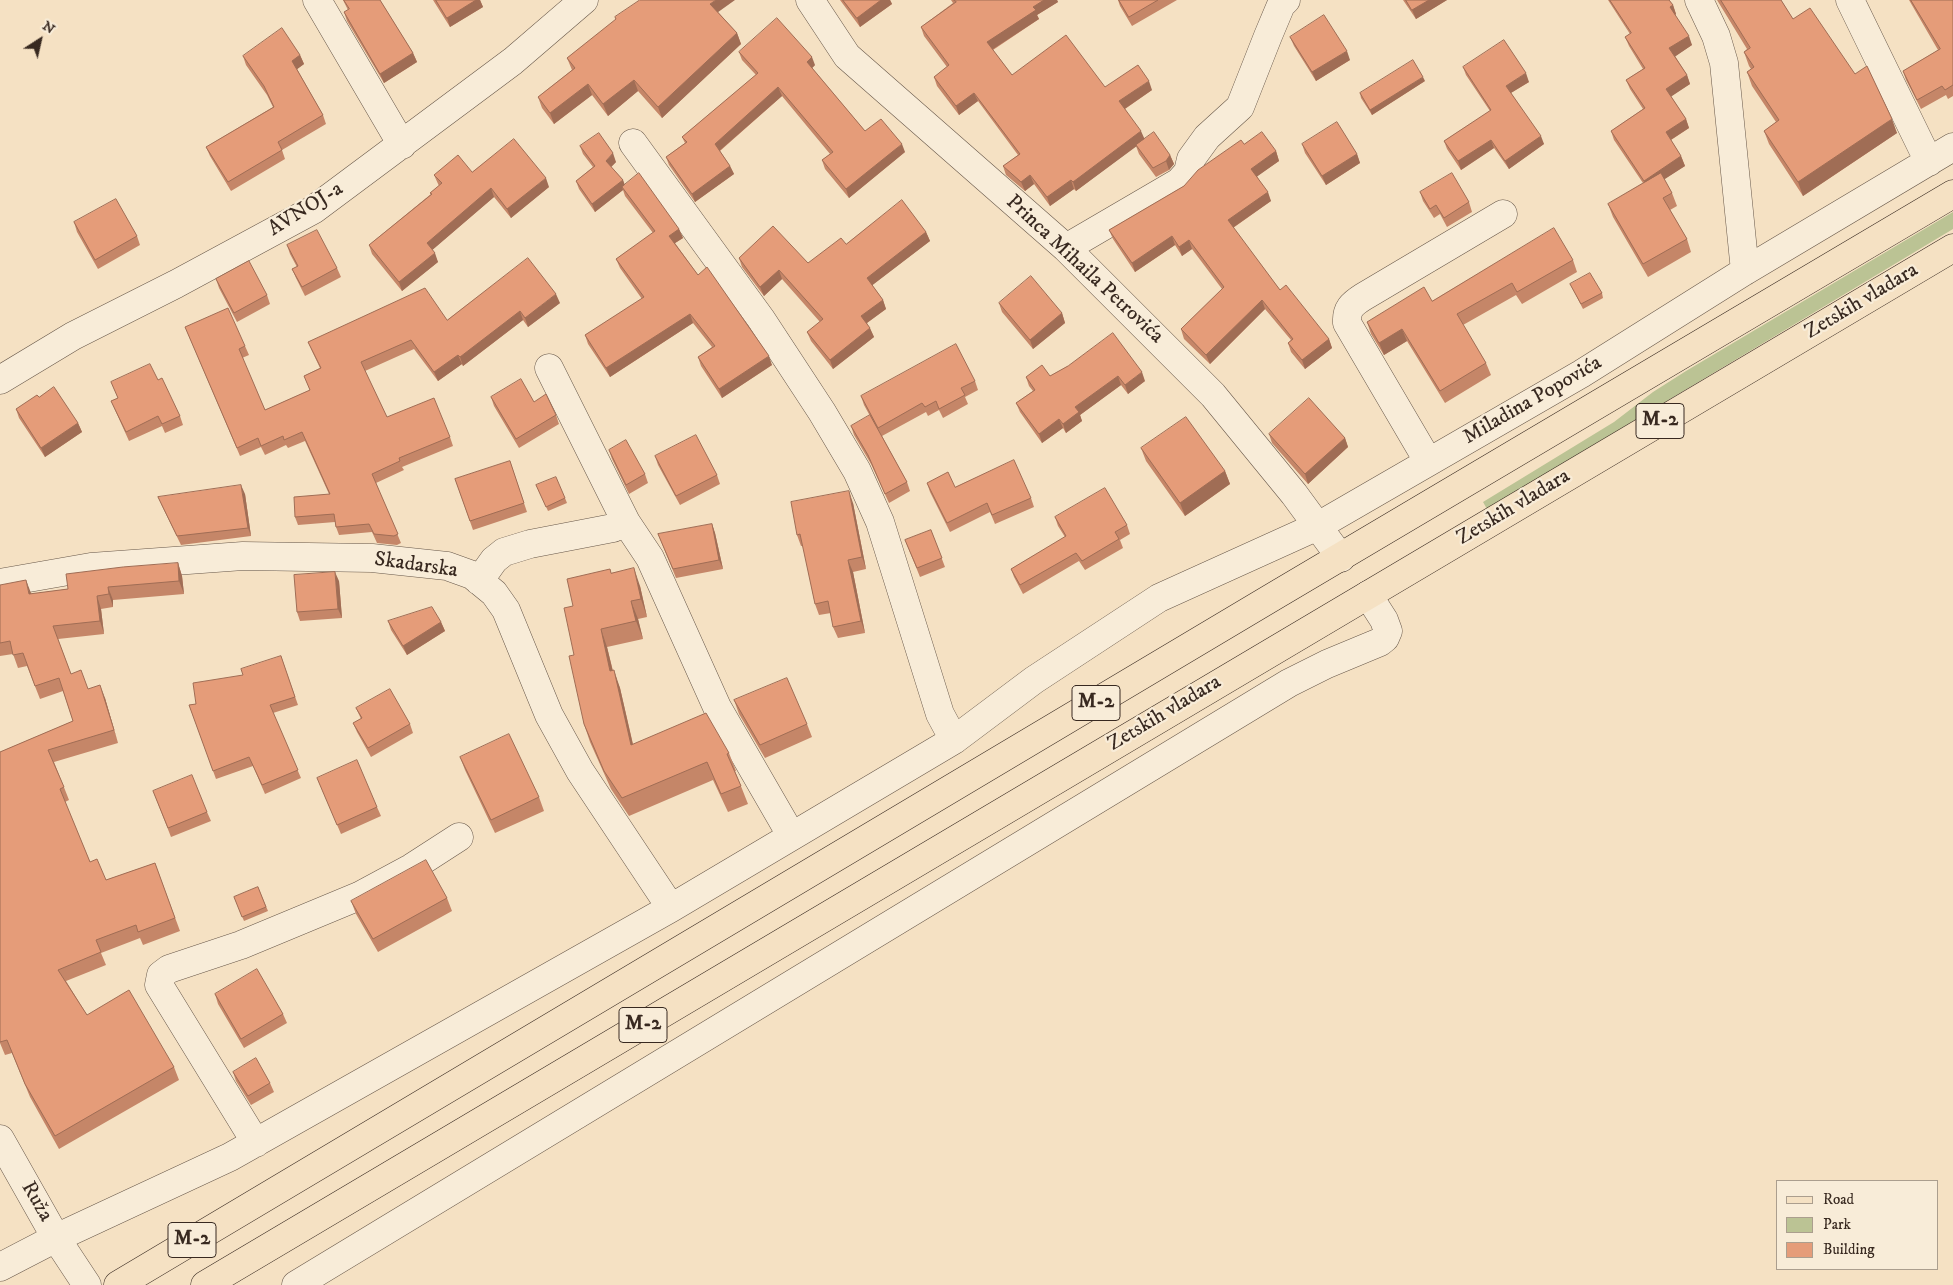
<!DOCTYPE html>
<meta charset="utf-8">
<style>
body{margin:0}
#map{position:relative;width:1953px;height:1285px;overflow:hidden;background:#f5e1c3;font-family:"IM FELL DW Pica",serif}
canvas{display:block}
.legend{position:absolute;left:1776px;top:1180px;width:162px;height:90px;box-sizing:border-box;background:#f8ecd8;border:1px solid #ab9e8e;margin:0;padding:6px 9px;list-style:none;font-size:15px;color:#382920}
.legend li{display:flex;align-items:center;gap:10px;height:25px}
.legend b{width:25px;border:1px solid #ab9e8e}
.north{position:absolute;left:15px;top:15px;width:50px;height:50px;-webkit-text-stroke:4px #f8ecd8;paint-order:stroke;rotate:35deg;font-size:14px;font-weight:700;line-height:20px;text-align:center;color:#382920}
.north::after{content:'';display:block;margin:auto;width:18px;height:22px;background:#382920;clip-path:polygon(50% 0,100% 100%,50% 72%,0 100%)}
</style>
<div id="map">
<canvas width="1953" height="1285"></canvas>
<ul class="legend">
<li><b style="height:6px;background:#f5e1c3"></b>Road</li>
<li><b style="height:14px;background:#bbc394"></b>Park</li>
<li><b style="height:14px;background:#e59c79"></b>Building</li>
</ul>
<div class="north">N</div>
</div>
<script>
const g = document.querySelector('canvas').getContext('2d');
g.lineJoin = 'round';
function paint(path, color) { g.fillStyle = color; g.fill(path, 'evenodd'); }
function trace(path, color, width, dash) { g.strokeStyle = color; g.lineWidth = width; g.lineCap = dash ? 'butt' : 'round'; g.setLineDash(dash || []); g.stroke(path); }
function label(font, color, halo, rows, align = 'center') {
  g.font = font + ' "IM FELL DW Pica",serif'; g.lineWidth = 4.5; g.setLineDash([]); g.textBaseline = 'middle'; g.strokeStyle = halo; g.fillStyle = color; for (const [text, x, y, turn = 0] of rows) {
    g.save(); g.translate(x, y); g.rotate((+turn || 0) * Math.PI / 180); g.textAlign = isNaN(turn) ? turn : align; if (halo) g.strokeText(text, 0, 0); g.fillText(text, 0, 0); g.restore();
  }
}
const green = new Path2D(`
 M1953,212V229L1487,509L1483,502L1614,422L1653,392L1686,371Z`);
const minor = new Path2D(`
 M317,0L402,145
 M810,0L847,56L1066,248L1213,395L1294,494L1341,558
 M1699,0L1716,36L1724,63L1745,271
 M1850,0L1929,162
 M633,143L761,319L822,412L857,471L880,522L940,714L954,740
 M1066,248L1179,182L1188,172L1191,159L1207,137L1240,107L1268,36L1281,5L1286,0
 M549,368L626,522L650,558L717,707L791,835
 M0,380L73,336L176,284L313,210L513,61L584,0
 M1428,461L1347,323C1346,309 1352,304 1363,297L1503,214
 M479,581L494,560L504,552L530,544L613,528L626,522
 M0,583L91,567L243,556L372,558L447,566L472,575L494,593L506,610L549,715L580,771L671,908
 M0,1139L56,1238L87,1285
 M256,1143L159,985L161,975L169,969L241,945L359,896L411,868L459,837
 M0,1267L56,1238L230,1157L671,908L954,740L1034,680L1159,598L1318,526L1581,374L1745,271L1953,147
 M296,1285L1289,683L1327,664L1380,642L1385,638L1388,631L1384,620L1368,595`);
const primary = new Path2D(`
 M118,1285L1276,595L1953,194
 M205,1285L1953,248`);
const wall = new Path2D(`
 M343,0H380L413,53L417,62L384,83L347,21L344,12L348,10Z
 M433,0H480L483,7L450,27Z
 M840,0H890L892,4L860,27Z
 M951,0H1057L1058,2L1037,15L1039,19L993,50L1012,75L1105,87L1152,90L1125,109L1144,139L1170,155L1174,164L1169,170L1156,177L1139,154L1136,146L1076,191L1074,189L1050,206L1034,184L1025,191L1006,175L1003,166L1018,155L978,101L959,115L937,86L934,77L947,67L924,36L921,27L953,3Z
 M1118,0H1177L1132,26L1120,6Z
 M1403,0H1447L1416,19Z
 M1608,0H1669L1673,5L1676,14L1675,15L1692,45L1675,56L1687,75L1690,84L1671,96L1686,119L1689,128L1671,140L1681,156L1685,166L1664,179L1672,193L1677,206L1670,210L1687,239L1691,252L1648,277L1613,217L1608,204L1643,183L1614,140L1611,131L1643,109L1630,89L1626,80L1643,69L1629,46L1625,37L1630,34Z
 M1717,0H1781L1793,19L1855,74L1897,133L1803,196L1769,144L1764,131L1776,122L1752,86L1747,72L1751,69L1749,66L1744,52L1747,49Z
 M1909,0H1953V96L1948,99L1946,95L1921,109L1906,80L1903,71L1938,50Z
 M718,12L737,33L741,44L662,118L638,91L608,116L592,95L554,124L542,108L538,97L572,70L567,58L616,20L615,17Z
 M1290,37L1350,60L1316,81L1294,46Z
 M739,52L815,65L812,68L865,131L905,152L849,198L825,169L822,160L830,154L782,96L720,151L730,166L734,174L695,202L669,165L666,157L685,143L682,137L756,75L742,60Z
 M300,55L304,64L297,69L323,115L326,124L282,150L285,159L231,191L210,156L206,147L273,107L267,95L246,65L243,56Z
 M1463,67L1529,82L1511,93L1544,144L1509,169L1494,148L1461,170L1447,149L1444,141L1490,111L1466,75Z
 M1425,81L1372,115L1361,98L1360,93Z
 M1302,144L1357,154L1360,163L1326,185L1305,153Z
 M580,146L616,162L611,167L623,180L624,185L679,229L683,238L675,243L698,275L772,365L722,398L701,366L698,357L712,347L693,323L610,377L588,344L585,335L642,299L620,268L616,259L653,233L625,196L623,190L595,212L579,189L576,181L593,167L583,154Z
 M1276,151L1279,161L1257,176L1271,201L1233,228L1280,290L1329,339L1332,348L1305,369L1291,352L1288,343L1291,340L1265,309L1210,364L1184,339L1181,329L1222,289L1192,249L1182,256L1175,245L1135,272L1113,239L1109,230L1184,186Z
 M472,172L549,187L511,218L494,197L432,250L438,262L402,291L372,254L369,245L431,194L430,193L439,186L434,175Z
 M1420,192L1469,202L1472,212L1447,227L1440,214L1434,218L1423,201Z
 M74,222L137,236L140,245L98,269L77,232Z
 M926,232L930,241L872,285L883,300L886,309L867,323L874,337L833,369L811,341L807,332L820,322L782,279L764,296L742,267L739,258L808,263L846,244Z
 M287,245L337,268L341,277L305,296L296,278L292,269L297,267L290,254Z
 M1573,260L1577,272L1522,304L1516,295L1463,325L1486,363L1491,375L1445,403L1407,341L1384,355L1371,334L1367,322L1432,301Z
 M216,279L267,295L270,304L237,322L219,288Z
 M1570,284L1602,293L1603,298L1583,309Z
 M560,303L528,327L523,320L463,366L462,364L438,381L414,349L365,371L387,417L450,437L453,446L402,467L404,470L376,483L401,543L397,545L377,543L372,532L339,535L336,527L335,522L298,525L295,517L329,494L305,441L288,448L286,445L265,455L261,447L240,456L185,327L245,346L249,355L242,358L265,410L310,390L304,376L320,368L312,351L308,342Z
 M999,303L1062,313L1065,323L1033,349L1002,312Z
 M1068,366L1145,381L1128,394L1121,385L1080,415L1082,421L1066,433L1063,428L1042,443L1020,412L1016,403L1033,391L1029,386L1026,377L1050,376Z
 M158,380L180,416L183,425L165,433L162,426L129,441L115,410L111,401L118,398L111,382Z
 M975,381L978,390L965,397L968,404L943,418L939,410L928,416L926,412L882,436L907,482L910,491L889,503L871,464L854,435L851,426L870,416L864,405L861,396Z
 M39,397L78,423L82,432L45,457L19,418L16,409Z
 M491,397L534,402L556,415L559,424L519,448L494,406Z
 M1269,434L1345,438L1348,447L1308,484L1272,443Z
 M1141,448L1225,471L1230,484L1185,516L1146,461Z
 M609,450L645,474L648,483L629,494L612,459Z
 M655,456L717,475L720,484L680,505L658,465Z
 M510,461L527,512L473,530L455,479Z
 M927,483L1031,498L1034,507L995,524L990,512L950,532L930,492Z
 M536,485L565,498L567,503L548,511Z
 M245,494L251,536L181,545L162,506L158,497Z
 M853,503L866,569L853,572L865,633L838,638L833,627L831,613L819,615L815,604L803,546H801L797,535Z
 M1055,517L1127,525L1130,534L1120,540L1123,548L1085,570L1079,561L1023,594L1014,577L1011,569L1065,537L1058,526Z
 M712,524L715,533L723,569L676,578L658,534Z
 M931,530L945,567L920,577L905,540Z
 M178,563L182,576L184,594L113,600V607L101,609L104,634L58,639L71,674L88,689L105,698L118,743L54,762L69,800L65,802L90,862L106,880L155,863L180,931L143,945L140,938L101,953L106,965L66,981L87,1015L174,1067L179,1080L59,1149L30,1097L12,1053L5,1055L0,1043V752L73,721L63,691L40,699L27,666L18,668L13,654L0,656V585L31,594L68,589Z
 M610,569L611,573L640,586L647,617L638,619L643,639L607,647L613,671L620,688L633,744L729,753L736,771H735L748,804L728,812L713,780L629,816L611,789L590,742L584,724L574,655L573,606Z
 M339,581L342,618L300,621L297,612Z
 M388,621L441,622L445,631L407,655L391,630Z
 M281,656L298,705L273,713L301,778L265,794L253,766L216,779L189,705L196,704L243,675Z
 M734,700L807,724L812,737L765,758L739,714Z
 M356,708L410,724L413,733L371,757L357,732L353,723L361,719Z
 M460,757L539,797L544,811L495,833L465,770Z
 M317,778L377,807L381,816L341,834Z
 M153,791L207,812L211,821L171,837Z
 M258,887L268,911L244,921L234,897Z
 M447,898L452,911L378,952L356,914L351,901Z
 M215,994L283,1014L287,1023L244,1048L218,1004Z
 M233,1072L270,1083L274,1092L251,1105L236,1081Z`);
const shadedWall = new Path2D(`
 M476,0H480L483,7L450,27L447,18Z
 M716,0H735L714,15L710,4Z
 M881,0H890L892,4L860,27L857,18Z
 M1044,0H1057L1058,2L1037,15L1039,19L990,51L987,42L1033,7Z
 M1429,0H1447L1416,19L1412,10Z
 M1673,5L1676,14L1674,16L1670,7Z
 M737,33L741,44L662,118L658,107Z
 M1689,36L1692,45L1673,58L1669,48Z
 M1347,51L1350,60L1316,81L1312,72Z
 M413,53L417,62L384,83L380,74Z
 M300,55L304,64L296,70L292,61Z
 M812,57L815,65L810,70L807,62Z
 M1526,73L1529,82L1509,94L1506,86Z
 M1687,75L1690,84L1669,98L1666,89Z
 M1423,77L1425,81L1372,115L1370,110Z
 M634,80L638,91L608,116L603,104Z
 M1149,81L1152,90L1123,110L1119,101Z
 M588,84L592,95L554,124L550,113Z
 M778,87L782,96L718,152L715,144Z
 M974,93L978,101L959,115L956,106Z
 M1686,119L1689,128L1669,141L1666,132Z
 M1892,119L1897,133L1803,196L1798,182Z
 M1141,131L1145,140L1076,191L1073,182Z
 M1541,136L1544,144L1509,169L1505,161Z
 M1491,140L1494,148L1461,170L1458,161Z
 M902,144L905,152L849,198L846,189Z
 M1276,151L1279,161L1255,178L1251,169Z
 M613,153L616,162L609,169L606,161Z
 M1357,154L1360,163L1326,185L1322,176Z
 M1170,155L1174,164L1169,170L1166,161Z
 M1681,156L1685,166L1648,190L1644,181Z
 M730,166L734,174L695,202L692,194Z
 M1030,175L1034,184L1025,191L1021,182Z
 M546,178L549,187L511,218L507,209Z
 M623,180L626,188L622,187L623,190L595,212L592,204Z
 M1071,180L1074,189L1050,206L1047,197Z
 M491,188L494,197L430,252L427,243Z
 M1268,192L1271,201L1231,229L1228,220Z
 M679,229L683,238L672,245L669,236Z
 M926,232L930,241L870,287L867,278Z
 M1172,236L1175,245L1135,272L1132,263Z
 M1189,240L1192,249L1182,256L1179,247Z
 M435,253L438,262L402,291L399,282Z
 M779,270L782,279L764,296L760,287Z
 M556,294L560,303L528,327L525,318Z
 M883,300L886,309L864,325L861,316Z
 M1262,300L1265,309L1210,364L1206,355Z
 M520,311L523,320L463,366L460,357Z
 M1062,313L1065,323L1033,349L1030,340Z
 M690,314L693,323L610,377L606,368Z
 M870,328L874,337L833,369L830,360Z
 M1402,329L1407,341L1384,355L1379,343Z
 M1329,339L1332,348L1305,369L1302,360Z
 M458,355L462,364L438,381L434,372Z
 M769,356L772,365L722,398L719,389Z
 M1142,372L1145,381L1128,394L1125,385Z
 M1118,376L1121,385L1080,415L1082,421L1066,433L1063,424L1075,407Z
 M1059,419L1063,428L1042,443L1039,434Z
 M78,423L82,432L45,457L41,448Z
 M1345,438L1348,447L1308,484L1305,474Z
 M1225,471L1230,484L1185,516L1180,503Z
 M241,485L245,494L251,536L248,528Z
 M849,491L853,503L866,569L862,557Z
 M712,524L715,533L723,569L719,560Z
 M848,560L853,572L865,633L861,621Z
 M178,563L182,576L184,594L179,581Z
 M634,568L640,586L647,617L641,599Z
 M335,572L339,581L342,618L338,609Z
 M26,580L31,593L34,607L29,594Z
 M108,587L113,600V607L109,594Z
 M97,596L101,609L104,634L100,621Z
 M631,601L638,619L643,639L636,621Z
 M441,622L445,631L407,655L403,646Z
 M601,629L607,647L617,689L610,671Z
 M614,670L620,688L637,763L631,745Z
 M100,685L105,698L118,743L114,730Z`);
const building = new Path2D(`
 M344,0H380L413,53L380,74L344,12L349,9Z
 M436,0H476L447,18Z
 M640,0H716L710,4L737,33L658,107L634,80L603,104L588,84L550,113L538,97L575,68L567,58L616,19L615,17Z
 M843,0H881L857,18Z
 M954,0H1044L1033,7L1036,10L987,42L1012,75L1066,35L1105,87L1138,65L1149,81L1119,101L1141,131L1073,182L1071,180L1047,197L1030,175L1021,182L1003,166L1020,154L974,93L956,106L934,77L949,65L921,27L956,2Z
 M1119,0H1158L1129,17Z
 M1406,0H1429L1412,10Z
 M1610,0H1669L1673,5L1670,7L1689,36L1669,48L1687,75L1666,89L1686,119L1666,132L1681,156L1644,181L1611,131L1645,108L1626,80L1645,68L1625,37L1631,33Z
 M1721,0H1781L1793,19L1810,8L1855,74L1867,66L1892,119L1798,182L1764,131L1779,120L1747,72L1754,67L1744,52L1750,48Z
 M1911,0H1953V85L1945,90L1942,86L1917,100L1903,71L1940,49Z
 M1324,15L1347,51L1312,72L1290,37Z
 M777,18L812,57L807,62L865,131L881,119L902,144L846,189L822,160L833,152L778,87L715,144L730,166L692,194L666,157L687,142L682,137L758,73L739,52Z
 M282,28L300,55L292,61L323,115L278,142L282,150L228,182L206,147L274,107L264,86L243,56Z
 M1504,40L1526,73L1506,86L1541,136L1505,161L1491,140L1458,161L1444,141L1491,110L1463,67Z
 M1413,60L1423,77L1370,110L1360,93Z
 M1337,122L1357,154L1322,176L1302,144Z
 M1154,132L1170,155L1166,161L1153,168L1136,145Z
 M1262,132L1276,151L1251,169L1268,192L1228,220L1280,290L1286,285L1329,339L1302,360L1288,343L1293,339L1262,300L1206,355L1181,329L1224,287L1189,240L1179,247L1172,236L1132,263L1109,230L1184,186L1198,170L1241,140L1244,144Z
 M599,133L613,153L606,161L623,180L592,204L576,181L595,166L580,146Z
 M514,139L546,178L507,209L491,188L427,243L435,253L399,282L369,245L432,194L430,193L442,183L434,175L458,155L472,172Z
 M639,173L679,229L669,236L698,275L707,267L769,356L719,389L698,357L715,346L690,314L606,368L585,335L644,297L616,259L655,231L622,187Z
 M1452,173L1469,202L1444,218L1436,205L1430,209L1420,192Z
 M1661,173L1672,193L1663,198L1687,239L1643,264L1608,204Z
 M116,199L137,236L95,260L74,222Z
 M902,200L926,232L867,278L883,300L861,316L870,328L830,360L807,332L823,319L779,270L760,287L739,258L773,226L808,263L841,238L846,244Z
 M1554,228L1573,260L1517,292L1512,283L1457,314L1486,363L1440,391L1402,329L1379,343L1367,322L1424,287L1432,301Z
 M317,230L337,268L302,287L292,269L298,266L287,245Z
 M528,258L556,294L525,318L520,311L460,357L458,355L434,372L411,340L361,362L387,417L434,398L450,437L399,458L400,461L372,474L398,534L394,536L374,534L369,524L336,527L334,514L295,517L294,497L330,494L302,432L284,440L283,436L261,446L258,438L237,448L185,327L228,308L245,346L239,349L265,410L310,390L304,376L321,368L308,342L425,288L447,320Z
 M249,261L267,295L234,313L216,279Z
 M1590,273L1602,293L1581,304L1570,284Z
 M1031,276L1062,313L1030,340L999,303Z
 M1113,333L1142,372L1125,385L1118,376L1075,407L1079,412L1063,424L1059,419L1039,434L1016,403L1035,390L1026,377L1042,365L1050,376L1068,366Z
 M956,344L975,381L961,388L965,395L939,409L936,401L925,407L922,403L878,428L861,396Z
 M150,364L158,380L162,378L180,416L162,424L158,416L126,432L111,401L118,398L111,382Z
 M521,379L534,402L546,394L556,415L516,439L491,397Z
 M54,387L78,423L41,448L16,409L37,395L39,397Z
 M1309,398L1345,438L1305,474L1269,434Z
 M870,415L907,482L885,494L868,455L851,426Z
 M1186,417L1225,471L1180,503L1141,448Z
 M696,435L717,475L676,496L655,456Z
 M626,440L645,474L626,485L609,450Z
 M1014,460L1031,498L992,515L987,503L947,523L927,483L948,472L955,487Z
 M510,461L524,503L470,521L455,479Z
 M556,477L565,498L546,507L536,485Z
 M241,485L248,528L177,536L158,497Z
 M1105,488L1127,525L1115,532L1119,539L1082,561L1076,553L1020,585L1011,569L1066,536L1055,517Z
 M849,491L862,557L848,560L861,621L833,627L828,601L815,604L800,534L797,535L791,502Z
 M712,524L719,560L673,569L658,534Z
 M931,530L942,558L917,568L905,540Z
 M178,563L179,581L108,587L109,594L97,596L100,621L53,626L71,674L81,670L88,689L100,685L114,730L48,750L64,787L60,789L90,862L97,859L106,880L155,863L175,918L138,932L136,925L96,940L101,952L58,970L87,1015L129,990L174,1067L55,1136L25,1084L7,1040L0,1042V752L73,721L59,678L35,686L23,653L13,655L10,641L0,643V585L26,580L29,594L68,589L66,574L123,567Z
 M634,568L641,599L631,601L636,621L601,629L610,671L614,670L631,745L706,713L729,753L727,754L741,786L721,794L707,762L622,798L604,771L584,724L569,656L574,655L564,608L573,606L567,579L610,569L611,573Z
 M335,572L338,609L297,612L294,575Z
 M432,607L441,622L403,646L388,621Z
 M281,656L295,697L270,705L298,770L262,785L249,757L213,771L189,705L196,704L193,683L243,675L241,669Z
 M787,678L807,724L760,745L734,700Z
 M390,689L410,724L368,748L353,723L362,718L356,708Z
 M509,734L539,797L491,820L460,757Z
 M357,760L377,807L337,825L317,778Z
 M192,775L207,812L168,828L153,791Z
 M426,860L447,898L373,939L351,901Z
 M258,887L266,907L242,917L234,897Z
 M257,969L283,1014L241,1039L215,994Z
 M256,1058L270,1083L248,1096L233,1072Z`);
const shields = [
 [1660,421,48],
 [1096,703,48],
 [643,1025,48],
 [192,1240,48]
];
const shieldNames = [
 ["M-2",1660,421],
 ["M-2",1096,703],
 ["M-2",643,1025],
 ["M-2",192,1240]
];
const streetNames = [
 ["AVNOJ-a",306,210,-32],
 ["Princa Mihaila Petrovića",1084,270,43],
 ["Zetskih vladara",1862,302,-31],
 ["Miladina Popovića",1533,401,-30],
 ["Zetskih vladara",1514,508,-31],
 ["Skadarska",416,566,8],
 ["Zetskih vladara",1165,714,-31],
 ["Ruža",36,1202,60]
];
paint(green, '#bbc394');
trace(minor, '#675749', 29);
trace(primary, '#382920', 29);
trace(minor, '#f8ecd8', 28);
trace(primary, '#f5e1c3', 28);
paint(wall, '#c58668');
paint(shadedWall, '#a06d55');
paint(building, '#e59c79');
trace(building, '#a06d55', 1);
for (const [x, y, w] of shields) { const box = new Path2D(); box.roundRect(x - w / 2, y - 17.5, w, 35, 4); g.fillStyle = '#f8ecd8'; g.fill(box); trace(box, '#382920', 1); }
label('bold 20px', '#382920', null, shieldNames);
label('21px', '#382920', '#f8ecd8', streetNames);
</script>
